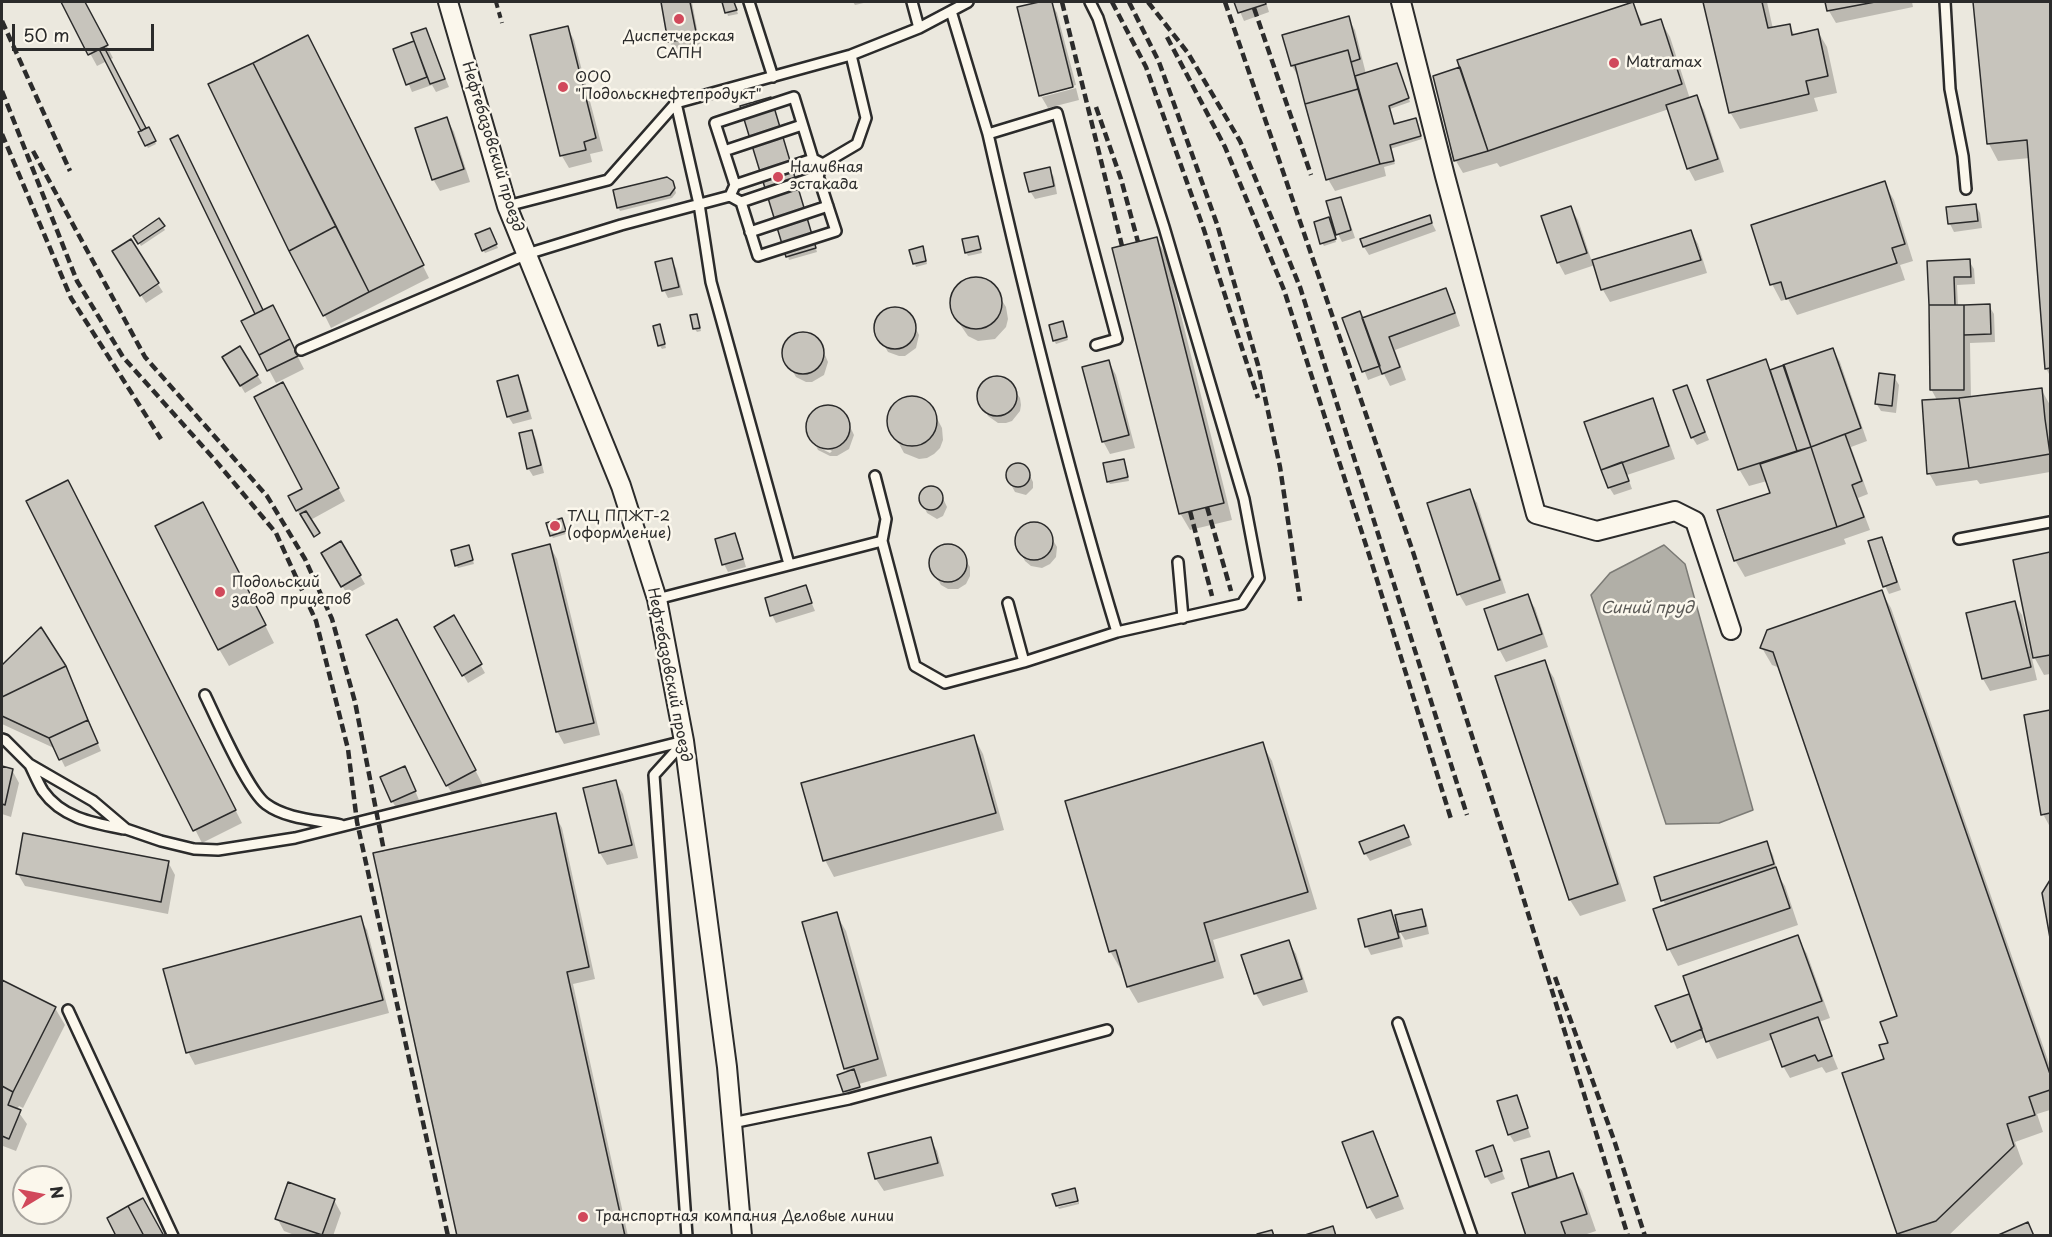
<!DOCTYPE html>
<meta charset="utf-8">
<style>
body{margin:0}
#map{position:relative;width:2052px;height:1237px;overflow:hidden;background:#fbf7ec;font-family:"Playpen Sans",sans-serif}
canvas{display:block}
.frame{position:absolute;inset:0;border:3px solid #2b2b2b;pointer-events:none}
.north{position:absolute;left:12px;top:1165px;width:60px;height:60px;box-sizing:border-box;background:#fbf7ec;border:2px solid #a8a59f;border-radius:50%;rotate:80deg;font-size:16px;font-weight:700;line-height:24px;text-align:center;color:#2b2b2b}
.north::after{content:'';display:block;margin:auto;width:21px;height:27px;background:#d1495b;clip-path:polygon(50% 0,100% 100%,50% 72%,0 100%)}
.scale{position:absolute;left:12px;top:24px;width:142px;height:27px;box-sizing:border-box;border:3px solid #2b2b2b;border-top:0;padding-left:8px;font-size:18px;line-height:21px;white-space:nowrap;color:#2b2b2b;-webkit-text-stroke:4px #fbf7ec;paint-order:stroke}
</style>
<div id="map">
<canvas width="2052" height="1237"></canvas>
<div class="frame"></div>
<div class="north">N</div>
<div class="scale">50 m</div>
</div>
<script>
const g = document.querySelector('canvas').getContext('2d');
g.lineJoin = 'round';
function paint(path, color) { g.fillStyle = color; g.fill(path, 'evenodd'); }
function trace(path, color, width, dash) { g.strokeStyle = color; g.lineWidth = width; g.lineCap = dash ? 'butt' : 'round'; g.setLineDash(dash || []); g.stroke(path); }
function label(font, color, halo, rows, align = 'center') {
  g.font = font + ' "Playpen Sans",sans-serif'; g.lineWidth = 5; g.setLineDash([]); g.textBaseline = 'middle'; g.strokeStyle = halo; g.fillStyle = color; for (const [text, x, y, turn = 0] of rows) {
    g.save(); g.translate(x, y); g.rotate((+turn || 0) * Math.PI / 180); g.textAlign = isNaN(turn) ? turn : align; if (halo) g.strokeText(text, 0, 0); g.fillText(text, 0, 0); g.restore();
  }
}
const built = new Path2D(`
 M2,2H2050V1235L2,1236ZM24,1177H60V1213H24Z`);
const water = new Path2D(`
 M1664,545L1685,564L1753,810L1719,823L1666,824L1591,595L1610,573Z`);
const shadow = new Path2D(`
 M62,2H84L113,58L109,60L146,130L148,129L156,144L148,148L140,133L143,131L107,61L97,66Z
 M662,2H692L700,45L674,50L670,42Z
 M724,2H734L738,14L728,16Z
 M853,2H868L855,5Z
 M1045,2H1051L1057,13L1076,85L1042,94V97L1076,88L1079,100L1048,108L1041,96L1019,8Z
 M1236,2H1266L1269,12L1244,21Z
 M1705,2H1767L1773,29L1789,25L1795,36L1817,30L1827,47L1837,93L1814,98L1818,111L1740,129L1730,112Z
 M1827,2H1912L1913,7L1836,23L1829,11Z
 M1974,2H2050V376L2046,368L2030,158L1998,161L1989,144Z
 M1632,3L1644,26L1660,20L1670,37L1690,99L1696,97L1704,110L1724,172L1695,181L1688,168L1669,109L1500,167L1497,163L1463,173L1456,161L1435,77Z
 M1348,18L1355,30L1366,74L1398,68L1410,102L1390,109L1394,126L1417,123L1422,139L1390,149L1395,164L1384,167L1386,176L1335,191L1328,179L1299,78L1292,66Z
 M567,27L574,40L603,151L590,154L592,162L569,168L562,156L531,36Z
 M425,30L449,87L436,92L432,85L412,92L395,50L416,42Z
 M314,49L429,278L331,328L210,84Z
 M772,102L817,252L789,260L742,107Z
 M447,119L454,132L470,182L440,191L433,179Z
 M185,149L263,312L279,320L304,369L276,383L243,322L257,315Z
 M1049,169L1054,177L1057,194L1035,199L1030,191Z
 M1884,183L1894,200L1913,261L1900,265L1905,280L1797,315L1788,299L1781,301L1772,284Z
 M674,186L676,193L672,198L620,211L618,207Z
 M1340,199L1345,207L1355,238L1342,242L1338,234Z
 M1975,205L1980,213L1982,228L1954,232L1950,224Z
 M1571,208L1578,220L1592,262L1691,232L1698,244L1707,273L1610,302L1603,290L1595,265L1565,275L1558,262Z
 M1429,217L1436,231L1369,255L1364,247L1362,240Z
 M159,220L165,230L141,246L135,236Z
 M1330,223L1336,242L1324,246L1322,243Z
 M491,233L498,248L485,253L483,250Z
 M1156,238L1166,255L1232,520L1190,530L1180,513Z
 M130,241L163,292L146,303L118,260Z
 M979,241L982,253L968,256L966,252Z
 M911,251H924L927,264L916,267Z
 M671,260L676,268L683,295L668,298L664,290Z
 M1969,261L1974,269L1975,284L1957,285L1958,306H1989L1994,314L1995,342L1970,343L1971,398L2041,389L2050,405V472L1980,484L1977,480L1936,486L1929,473L1937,400L1931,389L1929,262Z
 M970,279L987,281L993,286L1006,307L1008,319L1006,327L995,339L978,341L968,336L955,317L952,309L954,292L962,283Z
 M1445,289L1452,302L1460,326L1395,350L1406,380L1390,386L1384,374L1368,380L1344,319H1362Z
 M891,309L904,311L909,315L919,335L916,348L905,356H899L888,352L876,331L878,318L885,311Z
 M696,315L701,331L697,332L695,329Z
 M1063,323L1068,340L1056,344L1054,340Z
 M654,327L661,329L666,348L662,349L660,346Z
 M801,333L807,334L819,341L828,362L824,375L812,382H806L796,377L784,356V350L788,340Z
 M240,348L262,383L245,393L224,358Z
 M1833,349L1840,362L1867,441L1851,447L1868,494L1858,498L1870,530L1844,539L1846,544L1745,577L1735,560L1771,494L1767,481L1749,486L1739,469L1765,360L1771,371Z
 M1109,362L1116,375L1135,448L1110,454L1103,441Z
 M517,377L522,385L532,419L513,424L508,416Z
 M1894,377L1899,385L1896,413L1881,411L1876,403Z
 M998,378L1009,382L1020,398L1021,405L1020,411L1012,421L1006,423H998L988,416L980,401L979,393L986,382Z
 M1687,387L1709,440L1697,445L1692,437Z
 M290,396L345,501L305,523L297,510L304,489Z
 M909,398L925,402L931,407L942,428L943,440L940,448L934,454L927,458L919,459L904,453L889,425L892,410L901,400Z
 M1652,400L1659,413L1675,459L1627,475L1632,489L1614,495L1609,487Z
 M825,406L839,409L844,414L854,435L849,449L837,456H830L818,450L816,446L830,453L832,451L813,441L807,428L810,415L818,408Z
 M532,431L536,439L544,473L533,476L528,468Z
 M1125,464L1129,481L1110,484L1108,481Z
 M1021,465L1026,468L1033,482V488L1026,495L1015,492L1007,477L1008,471L1012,466Z
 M931,488L940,492L947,507L943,516L937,519L927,513L920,498L923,492Z
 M1469,491L1477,503L1506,593L1466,606L1459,594Z
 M75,494L242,823L202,843L28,502Z
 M212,521L274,643L229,666L219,649Z
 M563,523L566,534L553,538L551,535Z
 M1031,524L1040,525L1047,530L1057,547L1056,557L1050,564L1042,568L1031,566L1025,561L1017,544V535L1023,528Z
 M734,535L739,543L746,567L728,572L724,564Z
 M1882,539L1886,547L1901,590L1889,594L1885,586Z
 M341,543L365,584L347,594L323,553Z
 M550,546L557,559L600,735L564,744L557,731Z
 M951,546L959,550L970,567V576L966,584L958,589H948L941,585L931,568V559L935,551L942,547Z
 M470,550L474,564L458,568L456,565Z
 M2050,554V674L2044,675L2032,653L2015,561Z
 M805,587L815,611L776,623L772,615Z
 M1881,591L1891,608L2050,1066V1110L2037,1114L2043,1132L2015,1142L2023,1164L1948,1236H1900L1899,1233L1886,1059L1899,1017L1780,668L1772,665L1762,648Z
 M1527,596L1535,608L1548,647L1506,662L1499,649Z
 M2014,603L2022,615L2037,680L1990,691L1983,679Z
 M453,617L485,673L468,683L436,628Z
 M41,630L72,680L101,751L65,767L56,749L2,724V667Z
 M406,637L484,787L457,802L447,785Z
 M1544,662L1554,678L1626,901L1580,916L1570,900Z
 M2050,712V827L2043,814L2025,716Z
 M974,737L983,754L1004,830L834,877L825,860Z
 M1262,744L1272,761L1317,909L1213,940L1224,978L1138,1003L1128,986L1123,967L1120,968L1110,951Z
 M2,767L12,770L19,783L11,817L2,814Z
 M409,776L419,800L397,809L392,801Z
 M616,782L623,794L638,858L607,865L600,853Z
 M555,815L562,828L595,979L573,984L628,1236H458Z
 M1404,826L1412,845L1370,861L1365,853Z
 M1766,842L1773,855L1779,877L1785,886L1798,925L1678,966L1669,949L1666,906L1663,900Z
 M168,862L175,875L168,914L25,886L18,874Z
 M2050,883V930L2043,894Z
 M1390,911L1397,923L1421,911L1426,919L1429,934L1405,940L1399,930L1403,947L1371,955L1367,947L1360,920Z
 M836,914L846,931L887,1076L859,1084L863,1095L849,1100L838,1076L848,1073L845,1068Z
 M360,918L367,930L389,1013L195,1065L188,1052Z
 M1797,937L1807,954L1830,1018L1819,1022L1838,1069L1826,1073L1822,1067L1790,1078L1783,1066L1773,1039L1717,1059L1706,1037L1677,1049L1657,1007L1691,995Z
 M1288,941L1296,954L1308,992L1263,1006L1256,994L1243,956Z
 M2,981L55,1008L65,1025L23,1108L19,1106L17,1110L27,1124L16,1151L3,1146L2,1150Z
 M1516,1096L1531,1137L1514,1142L1509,1134Z
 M1372,1132L1379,1145L1404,1209L1376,1219L1369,1207Z
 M930,1139L937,1151L944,1176L884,1191L876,1179Z
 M1492,1147L1505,1179L1491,1184L1486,1176Z
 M1549,1153L1559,1179L1572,1175L1582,1191L1596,1231L1581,1236H1528L1532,1188L1523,1160Z
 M334,1200L341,1213L333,1236H297L284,1231L277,1218Z
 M1079,1202V1204L1059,1209L1058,1207Z`);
const building = new Path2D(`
 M61,2H85L108,45L88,55Z
 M661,2H690L697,37L668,42Z
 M722,2H734L737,10L725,13Z
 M1039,2H1052L1073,87L1039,96L1017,7Z
 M1234,2H1265L1266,4L1238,13Z
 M1633,2L1641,25L1661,19L1682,84L1488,151L1457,60Z
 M1703,2H1762L1768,28L1790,24L1792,35L1818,29L1828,76L1806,81L1809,94L1729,113Z
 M1825,2H1875L1827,11Z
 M1973,2H2050V368L2045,369L2027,140L1987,144Z
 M1349,16L1360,59L1351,62L1348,50L1291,66L1282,35Z
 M568,26L596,138L584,142L586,150L560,156L530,35Z
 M426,28L445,79L430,84L411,33Z
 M308,35L424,265L369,292L253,63Z
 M414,41L427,77L406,85L393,49Z
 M104,47L146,128L141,131L99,49Z
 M1348,50L1358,89L1305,104L1295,65Z
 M253,63L336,226L289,251L208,84Z
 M1397,63L1409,98L1389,106L1394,124L1416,118L1421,136L1390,145L1394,161L1380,164L1355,76Z
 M1460,67L1488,151L1454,161L1433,76Z
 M1358,89L1380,164L1326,180L1305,104Z
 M1697,95L1718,159L1687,169L1666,105Z
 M771,97L816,248L786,257L740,106Z
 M447,117L464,169L432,180L415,128Z
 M149,127L156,141L145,146L138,132Z
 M178,135L263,310L255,314L170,139Z
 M1050,167L1054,186L1029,192L1024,173Z
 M667,177L673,181L675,188L670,195L617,208L613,190Z
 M1885,181L1905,244L1892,248L1897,263L1786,299L1781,282L1770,285L1751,225Z
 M1341,197L1351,230L1336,235L1326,201Z
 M1976,204L1978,221L1948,224L1946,207Z
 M1571,206L1587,253L1557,263L1541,216Z
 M1430,215L1432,223L1363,247L1360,239Z
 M1329,217L1336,239L1320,244L1314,222Z
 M159,218L165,226L138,244L133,236Z
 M336,226L369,292L323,316L289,251Z
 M490,228L497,244L482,251L475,234Z
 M1691,230L1701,260L1601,290L1592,260Z
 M978,236L981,249L965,253L962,239Z
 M1157,237L1224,503L1179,514L1112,248Z
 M131,239L159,283L140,296L112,251Z
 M923,246L926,261L913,264L909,250Z
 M672,258L679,287L662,291L655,262Z
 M1970,259L1971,277H1954L1955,305H1929L1927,261Z
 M950 303a26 26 0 1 1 52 0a26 26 0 1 1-52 0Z
 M1446,288L1455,313L1389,337L1400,367L1382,374L1362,318Z
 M1990,304L1991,334L1964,335V305Z
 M273,305L290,339L259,355L241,321Z
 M1929,305H1964V390H1930Z
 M874 328a21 21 0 1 1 42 0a21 21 0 1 1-42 0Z
 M1360,311L1380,366L1362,372L1342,318Z
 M697,314L700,328L693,329L690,315Z
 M1063,321L1067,337L1053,341L1049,325Z
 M660,324L665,344L658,346L653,326Z
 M782 353a21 21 0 1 1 42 0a21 21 0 1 1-42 0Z
 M290,339L298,356L267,371L259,355Z
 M240,346L258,375L240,386L222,357Z
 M1833,348L1861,428L1811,447L1783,365Z
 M1766,359L1797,451L1738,470L1707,380Z
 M1109,360L1129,435L1102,442L1082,367Z
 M1784,365L1811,447L1797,451L1770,370Z
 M1879,373L1895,375L1892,406L1875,404Z
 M518,375L528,411L507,417L497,381Z
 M977 396a20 20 0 1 1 40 0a20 20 0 1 1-40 0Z
 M283,382L339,488L296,511L288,496L302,489L254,397Z
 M1687,385L1705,432L1691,438L1673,390Z
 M2042,388L2045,419L2050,454L1969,468L1959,398Z
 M887 421a25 25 0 1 1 50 0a25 25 0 1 1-50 0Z
 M1653,398L1669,446L1601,470L1584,422Z
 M1959,398L1969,468L1927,474L1922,400Z
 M806 427a22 22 0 1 1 44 0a22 22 0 1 1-44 0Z
 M532,430L541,465L527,469L519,433Z
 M1845,434L1862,481L1852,485L1864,517L1837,527L1811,447Z
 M1811,447L1837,527L1734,561L1717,510L1770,493L1760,464Z
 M1124,459L1128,477L1107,482L1103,463Z
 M1622,462L1629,481L1608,488L1601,470Z
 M1006 475a12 12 0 1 1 24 0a12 12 0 1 1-24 0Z
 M68,480L236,810L193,831L26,501Z
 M919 498a12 12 0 1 1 24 0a12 12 0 1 1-24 0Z
 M1470,489L1500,580L1457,595L1427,503Z
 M203,502L266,625L218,650L155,526Z
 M306,511L320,533L314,537L300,514Z
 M562,518L566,531L550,536L546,523Z
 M1015 541a19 19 0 1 1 38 0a19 19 0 1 1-38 0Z
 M735,533L743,559L722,565L715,539Z
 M1882,537L1897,582L1883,587L1868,541Z
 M341,541L361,575L341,587L321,553Z
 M550,544L594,723L556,732L512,554Z
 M929 563a19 19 0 1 1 38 0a19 19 0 1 1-38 0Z
 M469,545L473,560L455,566L451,550Z
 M2050,552V655L2033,658L2013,560Z
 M806,585L812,603L770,616L765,598Z
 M1882,590L2050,1074V1090L2029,1097L2035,1115L2007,1124L2014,1146L1936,1221L1897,1234L1842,1073L1884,1059L1879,1045L1888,1043L1880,1022L1897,1016L1773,652L1760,648L1767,630Z
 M1528,594L1542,634L1498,650L1484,609Z
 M2015,601L2031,667L1982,679L1966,613Z
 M454,615L482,664L462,676L434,627Z
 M397,619L476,770L446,786L366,635Z
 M41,627L66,666L2,697V665Z
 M1545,660L1618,884L1569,900L1495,676Z
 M66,666L88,720L49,738L2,716V697Z
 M2050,710V813L2041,815L2024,715Z
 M88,720L98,743L59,760L49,738Z
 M974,735L996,813L823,861L801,783Z
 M1263,742L1308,892L1204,923L1215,961L1127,987L1116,950L1109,952L1065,801Z
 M2,766L13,769L5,805L2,804Z
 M405,766L416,791L391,802L380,777Z
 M616,780L632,845L599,853L583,788Z
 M556,813L589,967L567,972L625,1236H457L373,853Z
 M1404,825L1409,837L1364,854L1359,842Z
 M23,833L169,861L161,902L16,874Z
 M1767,841L1774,864L1661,901L1654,877Z
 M1776,867L1790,908L1667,950L1653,909Z
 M2050,880V938L2042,893Z
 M1422,909L1426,926L1399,932L1395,915Z
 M1391,910L1399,938L1365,947L1358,919Z
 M837,912L878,1059L844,1069L802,922Z
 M361,916L383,1000L186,1053L163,969Z
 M1798,935L1822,1001L1706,1042L1683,976Z
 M1289,940L1302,979L1254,994L1241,955Z
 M2,980L56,1007L13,1092L2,1086Z
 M1689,994L1702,1029L1671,1042L1655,1006Z
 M1818,1017L1832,1056L1818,1061L1815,1055L1782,1067L1770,1034Z
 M854,1069L860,1087L843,1092L837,1075Z
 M2,1086L13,1092L8,1105L21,1110L9,1139L2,1136Z
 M1517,1095L1528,1128L1508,1135L1497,1101Z
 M1373,1131L1398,1196L1367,1208L1342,1142Z
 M931,1137L938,1163L875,1179L868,1153Z
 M1493,1145L1502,1171L1485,1177L1476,1151Z
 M1549,1151L1557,1178L1529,1187L1521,1159Z
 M1573,1173L1587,1214L1561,1222L1566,1236H1526L1512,1193Z
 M288,1182L335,1199L322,1235L275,1219Z
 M1075,1188L1078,1201L1056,1206L1052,1194Z
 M143,1198L164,1236H144L128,1206Z
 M128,1206L144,1236H116L107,1218Z
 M2028,1222L2034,1236H1996Z
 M1333,1226L1336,1236H1302Z
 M1272,1230L1274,1236H1257V1234Z`);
const path = new Path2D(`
 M496,2L502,23`);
const lane = new Path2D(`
 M749,2L773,77
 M912,2L919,28
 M1945,2L1950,89L1963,156L1966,189
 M951,11L988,134L1057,113L1117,339L1096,345
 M676,103L699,204L711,282L789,564
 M988,134C1026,301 1067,468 1117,632
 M724,151L802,125
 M735,185L813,159
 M730,196L735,185L715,123L794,97L813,159L823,164
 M741,202L818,176
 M507,206L608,180L676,103L851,55L919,28L968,2
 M750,232L828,206
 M301,350L527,254L621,225L730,196L741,202L758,256L836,231L818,176L823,164L857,144L866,118L851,55
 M875,476L886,519L882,541
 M1959,539L2050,522
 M1178,562L1183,618
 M657,599L882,541L915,666L945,683L1024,662L1117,632L1242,604L1259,578L1244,499L1164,227L1098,18L1090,2
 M1008,603L1024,662
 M205,695C216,718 248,791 266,804C286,819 317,820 341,825
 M2,739L5,740L29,764L93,801L126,829L161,841L194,849L218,850L295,838L684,741
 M683,743L654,775L687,1236
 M30,765C34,773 38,783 43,791C62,818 93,823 124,829
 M68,1010L173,1236
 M1398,1023L1472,1236
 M732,1123L849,1099L1107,1030`);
const street = new Path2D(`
 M448,2L507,206L621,486L657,599L684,741L727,1067L742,1236
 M1401,2L1445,176L1536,514L1597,531L1675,511L1695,521L1731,630`);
const rail = new Path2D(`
 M1062,2L1122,246
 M1112,2L1146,67L1204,230L1258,398
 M1129,2L1159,62L1217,224L1258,365L1280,467L1300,601
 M1148,2L1188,53L1240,141L1300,287L1467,815
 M1225,2L1413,552L1505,839L1628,1236
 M1254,8L1311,175
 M2,21L70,171
 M1167,37L1225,147L1284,290L1373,567L1451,819
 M2,91L77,281L123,357L215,460L276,533L316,621L348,749L357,822L448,1236
 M1096,107L1121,179L1138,242
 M2,134L71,298L161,439
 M33,151L145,357L267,496L305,559L332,619L355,702L384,851
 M1207,507L1231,591
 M1190,511L1212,596
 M1555,977L1614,1140L1645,1236`);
const markers = [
 [679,19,6,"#d1495b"],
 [1614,63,6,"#d1495b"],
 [563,87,6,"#d1495b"],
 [778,177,6,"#d1495b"],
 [555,526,6,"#d1495b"],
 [220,592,6,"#d1495b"],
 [583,1217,6,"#d1495b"]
];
const poiNames = [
 ["Диспетчерская",679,37,"center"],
 ["САПН",679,54,"center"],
 ["Matramax",1626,63],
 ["ООО",575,78],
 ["\"Подольскнефтепродукт\"",575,95],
 ["Наливная",790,168],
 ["эстакада",790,185],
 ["ТЛЦ ППЖТ-2",567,517],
 ["(оформление)",567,534],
 ["Подольский",232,583],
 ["завод прицепов",232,600],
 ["Транспортная компания Деловые линии",595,1217]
];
const streetNames = [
 ["Нефтебазовский проезд",492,147,73],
 ["Нефтебазовский проезд",669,675,79]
];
const waterNames = [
 ["Синий пруд",1647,609]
];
paint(built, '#ebe8de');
paint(water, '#b1afa7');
trace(water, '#7b7a75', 1.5);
paint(shadow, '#0003');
paint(building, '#c7c4bc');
trace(building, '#2b2b2b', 1.5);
trace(lane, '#2b2b2b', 14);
trace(street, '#2b2b2b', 22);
trace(path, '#2b2b2b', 4, [6, 4.5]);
trace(lane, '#fbf7ec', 9);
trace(street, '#fbf7ec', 18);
trace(rail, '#2b2b2b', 4.5, [9, 4.5]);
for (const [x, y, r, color] of markers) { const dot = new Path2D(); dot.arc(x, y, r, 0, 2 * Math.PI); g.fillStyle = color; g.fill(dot); trace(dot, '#fbf7ec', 2); }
label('15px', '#2b2b2b', '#fbf7ec', poiNames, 'left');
label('15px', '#2b2b2b', '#fbf7ec', streetNames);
label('italic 16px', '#5a5956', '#fbf7ec', waterNames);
</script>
